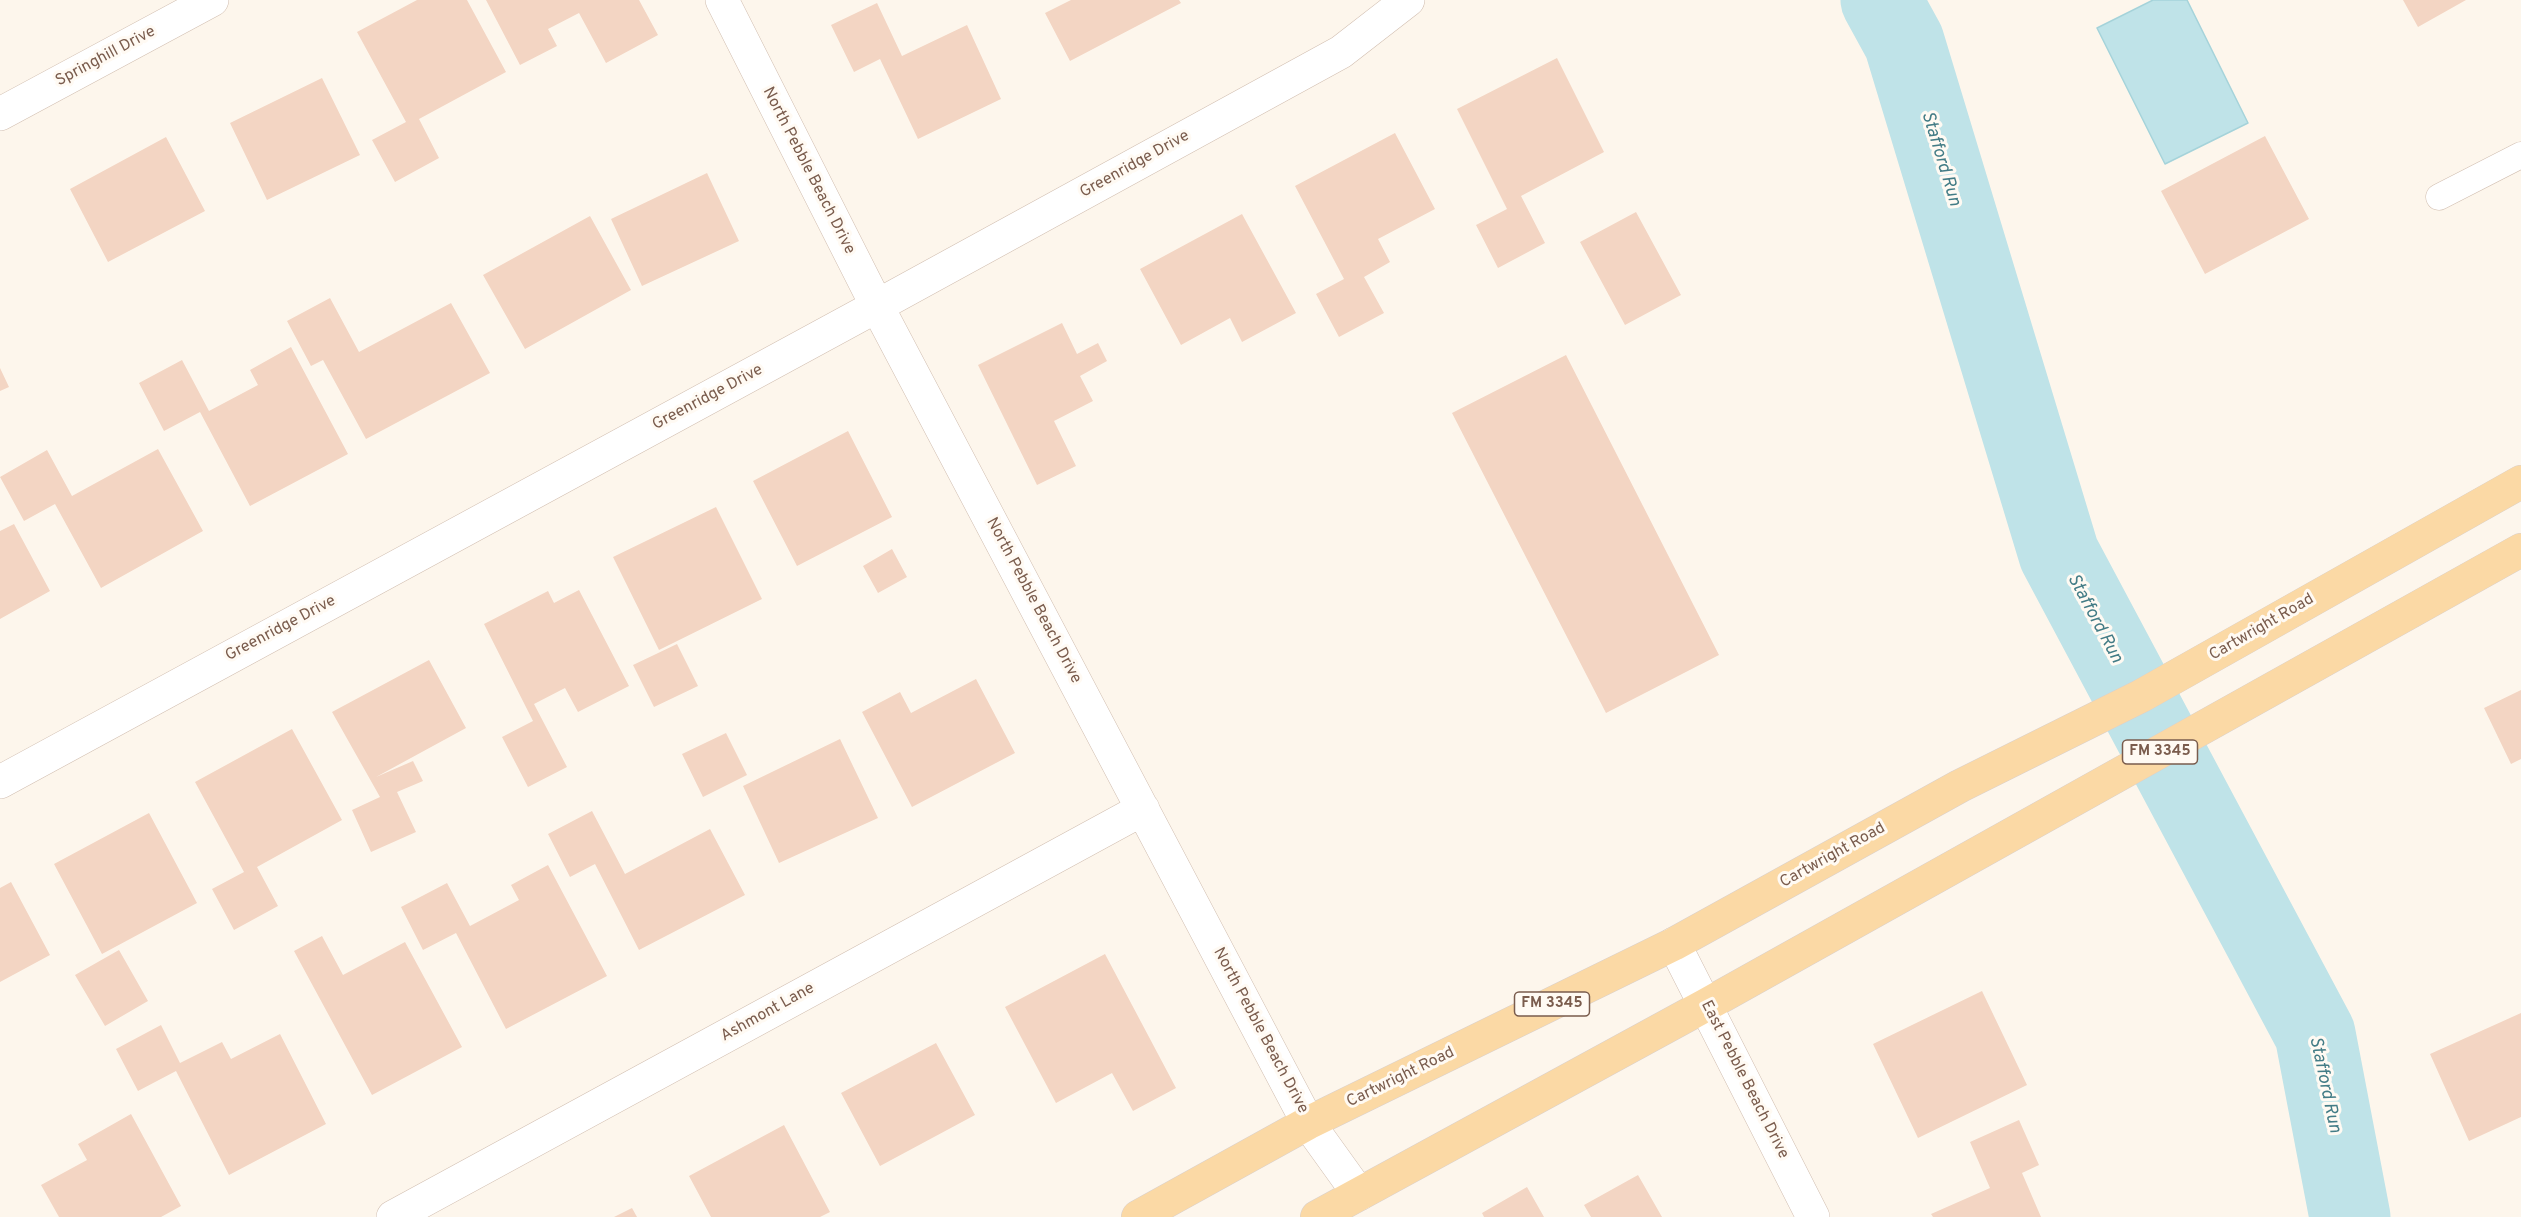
<!DOCTYPE html>
<style>
body{margin:0}
canvas{display:block;background:#fdf6ec}
</style>
<canvas width="2521" height="1217"></canvas>
<script>
const g = document.querySelector('canvas').getContext('2d');
g.lineJoin = 'round';
function paint(path, color) { g.fillStyle = color; g.fill(path, 'evenodd'); }
function trace(path, color, width, dash) { g.strokeStyle = color; g.lineWidth = width; g.lineCap = dash ? 'butt' : 'round'; g.setLineDash(dash || []); g.stroke(path); }
function label(font, color, halo, rows, align = 'center') {
  g.font = font + ' Overpass,sans-serif'; g.lineWidth = 6; g.setLineDash([]); g.textBaseline = 'middle'; g.strokeStyle = halo; g.fillStyle = color; for (const [text, x, y, turn = 0] of rows) {
    g.save(); g.translate(x, y); g.rotate((+turn || 0) * Math.PI / 180); g.textAlign = isNaN(turn) ? turn : align; if (halo) g.strokeText(text, 0, 0); g.fillText(text, 0, 0); g.restore();
  }
}
const water = new Path2D(`
 M2153,0H2187L2248,123L2165,164L2097,28Z`);
const river = new Path2D(`
 M1881,0L1904,42L2059,554L2315,1034L2350,1217`);
const building = new Path2D(`
 M417,0H467L506,72L419,119L439,158L395,182L372,140L406,122L357,32Z
 M486,0H639L658,35L606,63L579,13L548,29L557,46L520,65Z
 M1071,0H1179L1181,3L1070,61L1045,13Z
 M2403,0H2466L2418,27Z
 M877,3L902,56L967,25L1001,99L918,139L880,59L854,72L831,25Z
 M1557,58L1604,152L1521,196L1545,243L1498,268L1476,225L1507,209L1457,109Z
 M322,78L360,155L267,200L230,123Z
 M1395,133L1435,209L1378,239L1390,262L1364,277L1384,313L1339,337L1316,294L1344,279L1295,186Z
 M2265,136L2309,219L2205,274L2161,191Z
 M166,137L205,211L108,262L70,189Z
 M707,173L739,241L642,286L611,219Z
 M1636,212L1681,295L1625,325L1580,242Z
 M1242,214L1296,313L1242,342L1230,318L1181,345L1140,269Z
 M590,216L631,290L525,349L483,275Z
 M330,298L359,352L451,303L490,373L366,439L323,360L311,366L287,321Z
 M1062,323L1077,354L1098,343L1107,361L1080,376L1093,401L1054,421L1076,466L1037,485L978,365Z
 M291,347L348,454L250,506L200,412L164,431L139,383L182,360L209,411L258,385L250,370Z
 M1566,355L1719,655L1606,713L1452,413Z
 M0,368L9,387L0,391Z
 M848,431L892,517L797,566L753,481Z
 M158,449L203,531L101,588L55,504L24,521L0,477L47,450L72,496Z
 M716,507L762,599L659,650L613,557Z
 M14,524L50,591L0,619V531Z
 M892,549L907,577L878,593L863,566Z
 M579,590L629,686L578,712L565,688L534,704L567,767L528,787L502,737L533,721L484,624L548,591L554,603Z
 M677,644L698,686L654,707L633,665Z
 M429,660L466,728L376,777L413,761L423,781L397,792L416,832L371,852L352,810L380,797L332,712Z
 M976,679L1015,753L912,807L862,712L900,692L911,713Z
 M2521,690V759L2511,764L2484,708Z
 M292,729L342,820L257,867L278,906L234,930L212,889L244,872L195,782Z
 M726,733L747,775L703,797L682,754Z
 M840,739L878,818L779,863L743,786Z
 M592,811L625,874L710,829L745,895L639,950L595,864L570,877L548,834Z
 M149,813L197,903L102,954L54,864Z
 M548,865L607,976L506,1029L456,933L423,950L401,907L447,883L470,926L519,900L511,885Z
 M11,882L50,955L0,982V888Z
 M322,936L343,975L405,942L462,1047L372,1095L294,951Z
 M119,950L148,1001L105,1026L75,975Z
 M1105,954L1176,1088L1133,1111L1112,1073L1056,1103L1005,1007Z
 M1982,991L2027,1085L1918,1138L1873,1044Z
 M2521,1013V1117L2469,1141L2430,1054Z
 M161,1025L180,1063L222,1042L231,1059L280,1034L326,1124L229,1175L176,1071L138,1091L116,1049Z
 M936,1043L975,1115L880,1166L841,1093Z
 M131,1114L181,1206L161,1217H59L41,1185L87,1160L78,1144Z
 M2019,1120L2039,1165L2022,1173L2041,1217H1933L1931,1214L1990,1188L1970,1142Z
 M784,1125L830,1212L820,1217H711L689,1176Z
 M1638,1175L1662,1217H1591L1584,1205Z
 M1527,1187L1544,1217H1484L1482,1213Z
 M632,1208L637,1217H614Z`);
const lane = new Path2D(`
 M2439,197L2521,155`);
const street = new Path2D(`
 M722,0L877,306L1308,1123L1359,1194
 M0,114L212,0
 M0,782L877,306L1341,52L1408,0
 M1674,944L1813,1217
 M393,1217L1143,809`);
const primary = new Path2D(`
 M1138,1217L1308,1123L1674,944L1960,786L2141,696L2521,482
 M1317,1217L1706,1005L2521,550`);
const shields = [
 [2160,752,75],
 [1552,1004,75]
];
const shieldNames = [
 ["FM 3345",2160,752],
 ["FM 3345",1552,1004]
];
const streetNames = [
 ["Springhill Drive",106,57,-28],
 ["Greenridge Drive",1135,165,-29],
 ["North Pebble Beach Drive",808,171,63],
 ["Greenridge Drive",708,398,-28],
 ["North Pebble Beach Drive",1033,601,62],
 ["Cartwright Road",2262,628,-30],
 ["Greenridge Drive",281,629,-28],
 ["Cartwright Road",1833,856,-29],
 ["Ashmont Lane",768,1013,-29],
 ["North Pebble Beach Drive",1260,1031,62],
 ["Cartwright Road",1401,1078,-26],
 ["East Pebble Beach Drive",1744,1080,63]
];
const waterNames = [
 ["Stafford Run",1940,159,73],
 ["Stafford Run",2094,619,62],
 ["Stafford Run",2324,1085,78]
];
paint(water, '#bfe3e8');
trace(water, '#a5d3da', 1.5);
trace(river, '#bfe3e8', 81);
paint(building, '#f3d5c3');
trace(lane, '#d1beb0', 27);
trace(street, '#d1beb0', 34);
trace(primary, '#dad1cd', 34);
trace(lane, '#fff', 26);
trace(street, '#fff', 33);
trace(primary, '#fbd9a5', 33);
for (const [x, y, w] of shields) { const box = new Path2D(); box.roundRect(x - w / 2, y - 12, w, 24, 4.5); g.fillStyle = '#fffaf3'; g.fill(box); trace(box, '#7a5c4d', 1.5); }
label('bold 15px', '#7a5c4d', null, shieldNames);
label('16px', '#7a5c4d', '#fffaf3', streetNames);
label('italic 18px', '#437c86', '#fffaf3', waterNames);
</script>
